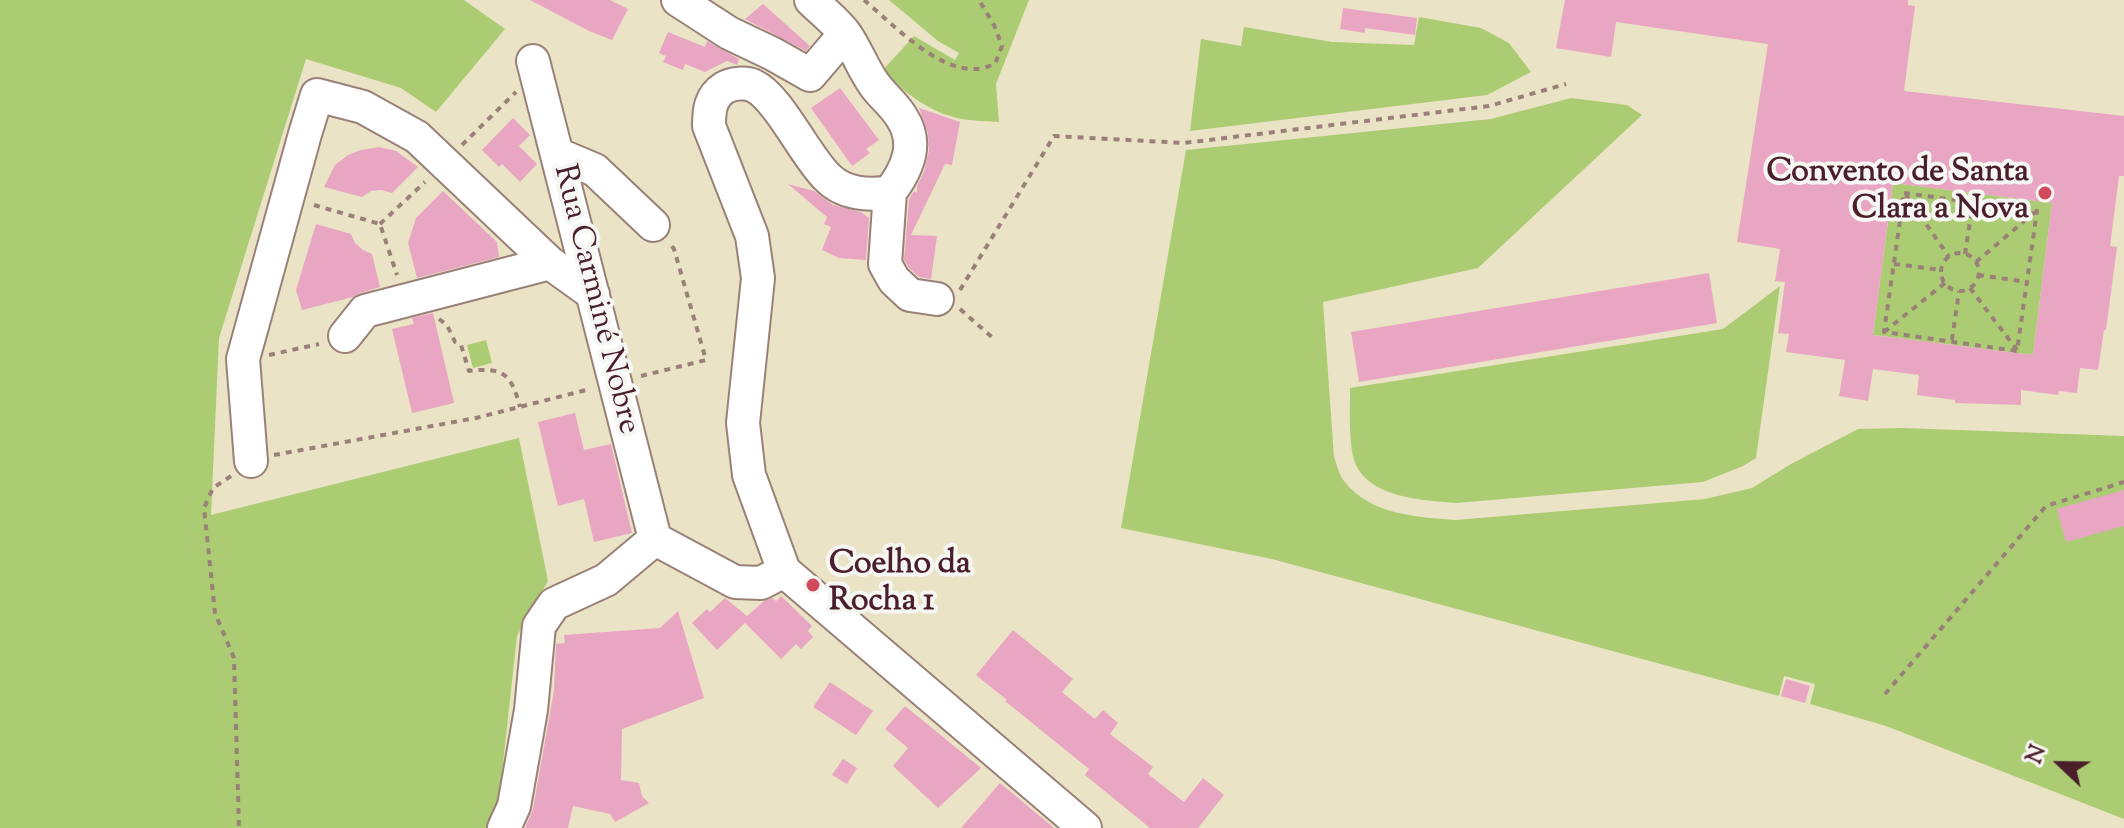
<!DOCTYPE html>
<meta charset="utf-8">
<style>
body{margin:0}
#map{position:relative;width:2124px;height:828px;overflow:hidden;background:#ebe3c6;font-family:"Sorts Mill Goudy",serif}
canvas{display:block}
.north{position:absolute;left:2020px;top:724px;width:80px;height:80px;-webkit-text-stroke:6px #f6f6f2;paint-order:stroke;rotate:292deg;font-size:22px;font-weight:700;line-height:32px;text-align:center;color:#4a1f2b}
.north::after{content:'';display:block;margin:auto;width:28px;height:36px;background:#4a1f2b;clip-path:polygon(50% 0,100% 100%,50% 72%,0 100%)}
</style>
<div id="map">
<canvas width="2124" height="828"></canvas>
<div class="north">N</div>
</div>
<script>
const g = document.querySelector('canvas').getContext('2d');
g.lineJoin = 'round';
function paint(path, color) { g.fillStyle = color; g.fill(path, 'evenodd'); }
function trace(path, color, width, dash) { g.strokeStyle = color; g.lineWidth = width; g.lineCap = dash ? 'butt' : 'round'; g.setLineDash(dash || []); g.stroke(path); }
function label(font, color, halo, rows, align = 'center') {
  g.font = font + ' "Sorts Mill Goudy",serif'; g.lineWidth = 8; g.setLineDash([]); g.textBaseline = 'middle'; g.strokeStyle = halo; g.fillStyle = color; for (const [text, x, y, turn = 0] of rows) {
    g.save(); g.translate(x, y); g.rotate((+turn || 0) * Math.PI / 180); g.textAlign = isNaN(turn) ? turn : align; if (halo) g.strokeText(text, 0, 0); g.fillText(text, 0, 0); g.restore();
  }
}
const green = new Path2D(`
 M0,0H464L505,29L436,112L401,88L306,59L219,338L211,515L519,438L548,581L517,636L499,800L488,828H0Z
 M889,0H1029L996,84L999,122C987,121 974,121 962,119C930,113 904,92 882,71L914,36L955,60L959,53L938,41Z
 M1419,17L1481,28L1509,43L1531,72L1487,95L1190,131L1201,39L1241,46L1244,27L1332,42L1414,45Z
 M1571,98L1627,105L1642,115L1478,268L1323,302L1334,457C1337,465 1339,475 1344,481C1370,515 1417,517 1456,520L1705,499L1752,488L1791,464L1858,429L1902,428L2124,436V819L1886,726L1810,704L1815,684L1784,676L1779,696L1272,559L1121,528L1186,150L1491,119Z
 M1893,183L2052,203L2033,355L1873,335Z
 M1780,286L1756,458L1743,466L1703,482L1456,503C1421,500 1358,498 1352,451C1349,431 1350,409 1350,388L1723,329Z
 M486,340L492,363L473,368L467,345Z`);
const building = new Path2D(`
 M530,0H610L628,9L612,40L589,31Z
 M1565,0H1908V5L1915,6L1904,91L2124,116V176H2119L2110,246L2117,247L2106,330H2104L2098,370L2080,368L2077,393L2059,391L2058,395L2021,390V405L1955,403V400L1917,395L1919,375L1873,369L1868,401L1839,396L1845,360L1786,352L1789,334L1778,333L1785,282L1775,281L1780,249L1737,242L1768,44L1616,22L1611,57L1556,48ZM1893,183L2052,203L2033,355L1873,335Z
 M763,4L810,46L806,51L745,19Z
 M1343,8L1417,18L1415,35L1365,28V33L1340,29Z
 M668,32L705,47L707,41L739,59L737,65L727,61L705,72L685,64L683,70L663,62L666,56L659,53Z
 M840,88L879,140L866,149L870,153L852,166L811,108Z
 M919,108L960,122L952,165L945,164L911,235L937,236L931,279L919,277L909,268L904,260L909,199L914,191L917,193V186L924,172L929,150L928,133Z
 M513,118L530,135L519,146L537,164L520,182L502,164L499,167L482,150Z
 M379,147L396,151L418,167L392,193L381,190L371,191L362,197L324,187L335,165L348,155L361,150Z
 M788,184L814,191L833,205L861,212L869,218L866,260L839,258L822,250L831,227L824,224L827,217Z
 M443,191L497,242L499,257L417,278L408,243L416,218Z
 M316,224L351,234L355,243L363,250L372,254L380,287L360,293L353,297L302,310L296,290Z
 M1709,273L1717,323L1359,382L1351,332Z
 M433,313L454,403L412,413L392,329L414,324L412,318Z
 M575,413L584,450L611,444L632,533L594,542L584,499L558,506L538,422Z
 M2124,490V526L2066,542L2057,509Z
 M781,596L812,626L808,631L813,637L801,649L796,644L781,659L745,623L717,650L692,623L707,609L710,612L725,598L747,616L764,601L773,598L776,601Z
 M678,611L704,698L622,729L621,780L639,783L642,796L649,803L615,822L610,814L573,806L568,828H525L533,809L554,690L556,644L565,643L564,635L660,628Z
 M1013,630L1073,679L1062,692L1095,719L1103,710L1118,723L1110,734L1153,767L1148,774L1184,802L1203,778L1224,795L1198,828H1150L1085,775L1089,769L1005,701L1007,700L976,675Z
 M1786,679L1810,686L1805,703L1781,696Z
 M830,682L873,711L856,735L813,707Z
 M905,706L981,768L938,808L893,766L908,748L885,729Z
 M843,759L857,768L847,784L832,775Z
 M1000,783L1011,792L1054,828H961Z`);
const path = new Path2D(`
 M864,0C893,24 936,71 976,69C982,69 989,66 995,64L1002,46L994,25L979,0
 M462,145L516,92
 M1904,193L2037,211L2017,351L1884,332Z
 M1906,195L1949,257
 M314,205L380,224L397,275
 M380,224L425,182
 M1941 272a19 19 0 1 1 38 0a19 19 0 1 1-38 0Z
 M1965,254L1973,202
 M1976,262L2035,212
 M1894,264L1942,270
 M1978,275L2027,282
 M1970,288L2017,350
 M960,290L1054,136L1184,143L1489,106L1566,84
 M960,309L994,339
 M439,319L447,325L455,342L461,345L469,371C503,367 511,373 520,407
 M1884,332L1945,283
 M1952,340L1959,291
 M269,355L319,344
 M641,376L706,360L674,249L671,245
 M274,455L476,418L590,389
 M231,476L213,488L204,508L215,613L234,658L239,828
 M1885,694L2046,506L2124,482`);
const minor = new Path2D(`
 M678,0L729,33L773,54L810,75L845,34
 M811,0C822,11 837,22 846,35C857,51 863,69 874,84C882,96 895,105 902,118C919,144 907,170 890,192C869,196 843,194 827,177C806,157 778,97 754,86C746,82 732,83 724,88C710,97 709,111 709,126L752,236L758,278L743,423L749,475L784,571L1085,828
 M533,61L655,539
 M557,154L595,170L653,225
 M890,192L885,264L894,280L910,295L937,299
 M345,336L365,311L550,263
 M251,461L243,359L305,134L317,95L363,107L417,137L550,263L593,294
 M655,539L735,582L761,583L784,571
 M504,828L514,806L531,710L539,626L554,604L606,580L655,539`);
const markers = [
 [2045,193,8,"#d1495b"],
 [813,585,8,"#d1495b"]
];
const poiNames = [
 ["Convento de Santa",2029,175],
 ["Clara a Nova",2029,212],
 ["Coelho da",829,567,"left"],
 ["Rocha 1",829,604,"left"]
];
const streetNames = [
 ["Rua Carminé Nobre",594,300,76]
];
paint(green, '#accc74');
paint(building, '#e9a6c3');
trace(minor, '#9a8178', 36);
trace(path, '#9a8178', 4, [6, 6]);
trace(minor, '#fff', 32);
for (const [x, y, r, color] of markers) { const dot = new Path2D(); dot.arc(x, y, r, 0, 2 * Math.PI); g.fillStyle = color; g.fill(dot); trace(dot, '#f6f6f2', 3); }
label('bold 32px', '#4a1f2b', '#f6f6f2', poiNames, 'right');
label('32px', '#4a1f2b', '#f6f6f2', streetNames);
</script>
